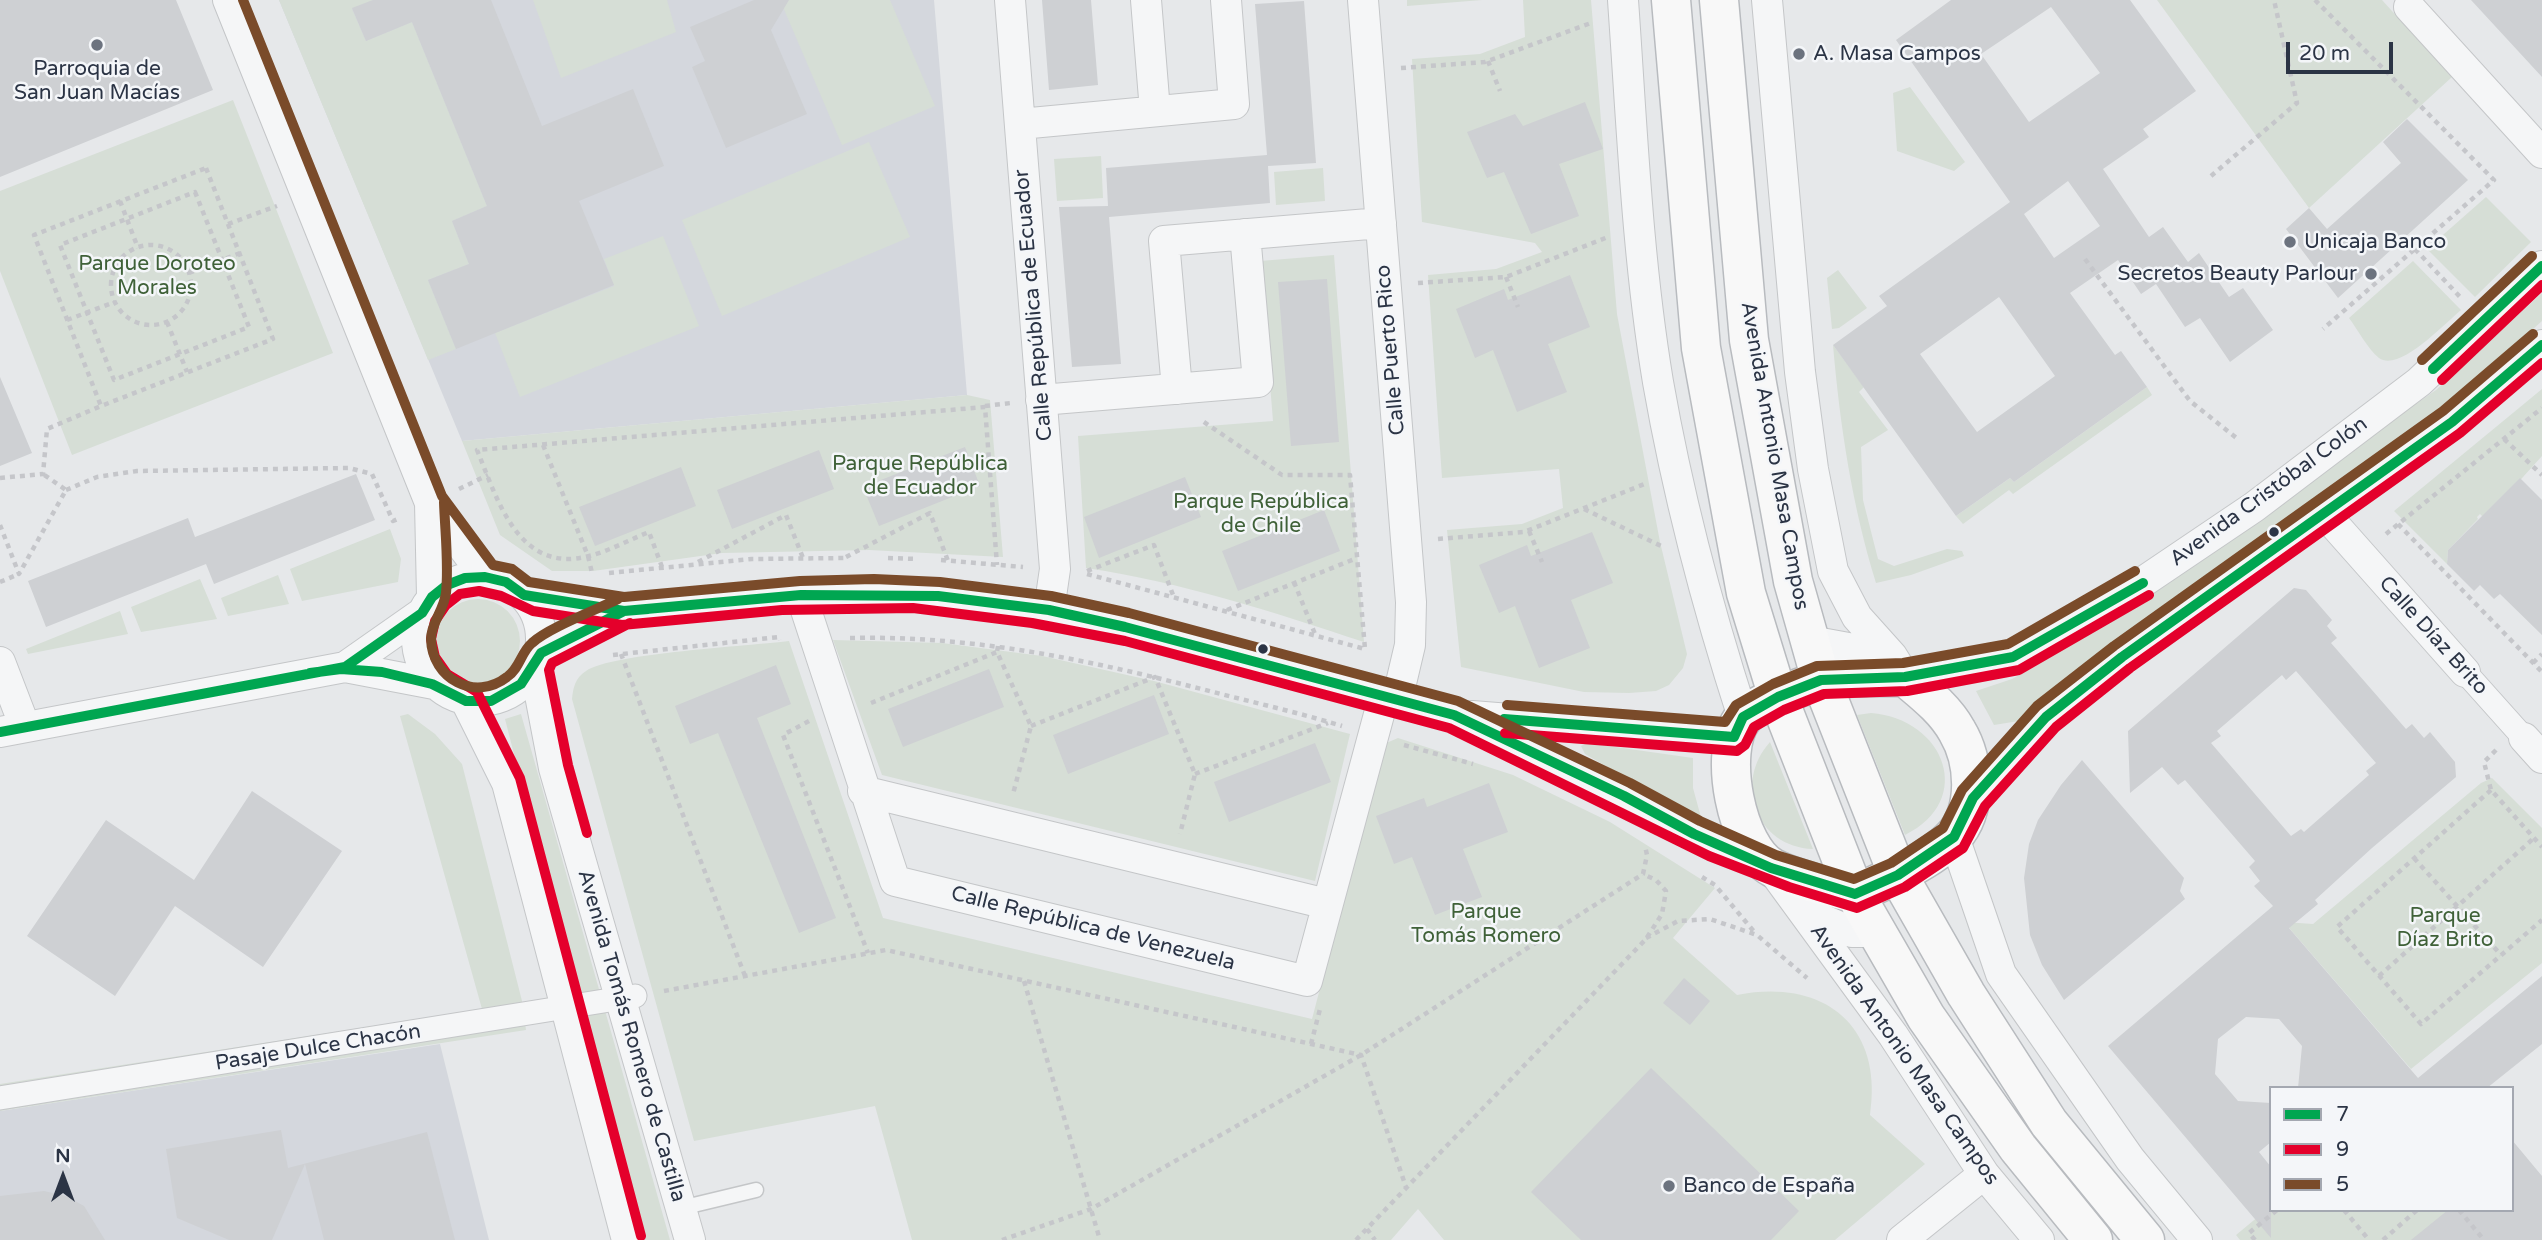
<!DOCTYPE html>
<meta charset="utf-8">
<style>
body{margin:0}
#map{position:relative;width:2542px;height:1240px;overflow:hidden;background:#e6e8ea;font-family:"Varela Round",sans-serif}
canvas{display:block}
.legend{position:absolute;left:2269px;top:1086px;width:245px;height:126px;box-sizing:border-box;background:#f4f6f9;border:2px solid #a4a8b1;margin:0;padding:9px 12px;list-style:none;font-size:21px;color:#2b3445}
.legend li{display:flex;align-items:center;gap:14px;height:35px}
.legend b{width:35px;border:2px solid #a4a8b1}
.north{position:absolute;left:28px;top:1142px;width:70px;height:70px;-webkit-text-stroke:5px #f4f6f9;paint-order:stroke;rotate:0deg;font-size:19px;font-weight:700;line-height:28px;text-align:center;color:#2b3445}
.north::after{content:'';display:block;margin:auto;width:24px;height:32px;background:#2b3445;clip-path:polygon(50% 0,100% 100%,50% 72%,0 100%)}
.scale{position:absolute;left:2286px;top:42px;width:107px;height:32px;box-sizing:border-box;border:4px solid #2b3445;border-top:0;padding-left:9px;font-size:21px;line-height:24px;white-space:nowrap;color:#2b3445;-webkit-text-stroke:5px #f4f6f9;paint-order:stroke}
</style>
<div id="map">
<canvas width="2542" height="1240"></canvas>
<ul class="legend">
<li><b style="height:9px;background:#00a651"></b>7</li>
<li><b style="height:9px;background:#e4002b"></b>9</li>
<li><b style="height:9px;background:#7a4b2a"></b>5</li>
</ul>
<div class="north">N</div>
<div class="scale">20 m</div>
</div>
<script>
const g = document.querySelector('canvas').getContext('2d');
g.lineJoin = 'round';
function paint(path, color) { g.fillStyle = color; g.fill(path, 'evenodd'); }
function trace(path, color, width, dash) { g.strokeStyle = color; g.lineWidth = width; g.lineCap = dash ? 'butt' : 'round'; g.setLineDash(dash || []); g.stroke(path); }
function label(font, color, halo, rows, align = 'center') {
  g.font = font + ' "Varela Round",sans-serif'; g.lineWidth = 5; g.setLineDash([]); g.textBaseline = 'middle'; g.strokeStyle = halo; g.fillStyle = color; for (const [text, x, y, turn = 0] of rows) {
    g.save(); g.translate(x, y); g.rotate((+turn || 0) * Math.PI / 180); g.textAlign = isNaN(turn) ? turn : align; if (halo) g.strokeText(text, 0, 0); g.fillText(text, 0, 0); g.restore();
  }
}
const built = new Path2D(`
 M279,0H934L967,395L462,441Z
 M440,1044L489,1240H0V1111Z`);
const green = new Path2D(`
 M279,0H373L352,9L366,41L412,22L487,206L452,221L469,264L428,280L456,349L428,360Z
 M533,0H667L676,32L561,78Z
 M780,0H890L935,106L842,145Z
 M1407,0H1482L1407,6Z
 M1523,0H1591L1617,314L1660,542L1687,654L1683,668L1669,685L1656,691L1629,693L1584,692L1461,667L1447,530L1522,524L1563,508L1559,469L1442,478L1428,275L1496,269L1542,252L1535,243L1422,222L1412,59L1480,54L1525,37Z
 M2157,0H2382L2452,77L2309,208Z
 M1910,87L1965,162L1954,171L1897,151L1893,93Z
 M233,100L333,353L72,455L0,271V191Z
 M869,142L910,237L722,316L682,220Z
 M1101,156L1103,198L1057,201L1054,159Z
 M1323,168L1325,201L1276,205L1274,172Z
 M2486,197L2531,242L2475,297L2427,249Z
 M663,236L699,326L520,397L495,333L614,286L604,259Z
 M1334,255L1364,642C1273,612 1181,582 1086,568L1078,436L1273,421L1260,261Z
 M2413,261L2461,310C2445,323 2399,373 2379,358C2367,348 2358,330 2349,318Z
 M1838,270L1867,308L1839,328L1832,329L1827,278Z
 M2542,293V321L2447,406L2084,666L2025,720L1994,725L1976,691L2012,679L2036,666L2436,390Z
 M1833,345L1864,387L1859,392L1888,430L1861,447L1863,500L1878,559L1894,566L1947,549L1962,551L1964,556L1911,575L1876,583C1852,505 1840,426 1833,345Z
 M2147,387L2152,395L2013,494L2009,490L1963,524L1956,516L2010,478L2014,482Z
 M2542,389V456L2485,519L2480,514L2477,517L2478,519L2448,550L2447,564L2394,511Z
 M967,395L990,400L1003,557L869,550L722,553L593,571H552L500,535L462,441Z
 M390,529L401,559L398,582L302,601L290,569Z
 M278,575L289,604L228,616L221,598Z
 M200,579L217,619L141,632L131,607Z
 M436 641a42 42 0 1 1 84 0a42 42 0 1 1-84 0Z
 M120,611L128,634L28,654L26,649Z
 M833,640L942,643L1042,656L1154,681L1350,734L1315,881L882,775Z
 M789,641L883,918L1312,1019L1384,744L1398,738L1513,775L1610,822L1715,888L1673,938L1737,995C1822,978 1884,1024 1870,1115L1925,1164L1835,1240H1444L1418,1209L1391,1240H912L875,1106L694,1141L572,699C573,688 575,678 586,671C612,653 750,646 789,641Z
 M1871,713C1945,719 1976,800 1905,835L1857,715Z
 M408,714L435,734L462,764L522,1001L526,1030L0,1111V1084L482,1009L400,716Z
 M521,714L670,1240H639L505,719Z
 M1770,742L1813,849C1756,847 1733,783 1770,742Z
 M1587,743L1693,758V788L1702,821L1585,754L1581,746Z
 M2492,778L2542,828V963L2411,1069L2284,922L2313,924L2481,783Z
 M2271,1206V1210H2472L2497,1240H2240L2236,1235Z`);
const building = new Path2D(`
 M0,0H176L213,90L0,177Z
 M373,0H491L542,126L633,89L664,166L579,201L614,285L456,349L428,280L469,264L452,221L487,206L412,22L366,41L352,8Z
 M754,0H789L771,30L807,114L726,148L692,67L705,61L690,27Z
 M1042,0H1091L1098,85L1049,90Z
 M1951,0H2130L2196,91L2143,129L2149,137L2103,169L2149,237L2163,227L2188,262L2199,253L2229,297L2243,288L2273,330L2230,362L2200,318L2185,327L2156,284L2141,294L2118,260L2070,293L2115,355L2121,351L2147,387L2014,482L2010,478L1956,516L1833,345L1887,306L1879,296L2010,202L1896,40ZM2051,7L2100,73L2029,122L1981,54ZM2068,181L2100,226L2054,258L2024,214ZM1999,297L2055,376L1977,432L1920,354Z
 M2471,0H2542V77Z
 M1304,1L1316,163L1268,166L1270,203L1109,217L1121,364L1072,367L1059,207L1108,206L1106,168L1267,155L1255,4Z
 M1585,102L1603,149L1559,164L1579,216L1531,234L1504,172L1487,178L1467,132L1515,114L1523,126Z
 M2407,119L2468,180L2338,298L2286,229L2309,208L2327,229L2401,163L2383,142Z
 M1570,275L1590,327L1548,344L1567,392L1517,412L1493,350L1475,358L1456,309L1504,289L1508,300Z
 M1327,279L1339,442L1291,446L1278,282Z
 M0,377L32,453L0,466Z
 M965,447L980,486L879,526L863,487Z
 M819,450L834,489L732,529L717,490Z
 M681,467L696,506L595,546L579,507Z
 M356,474L375,520L214,584L206,564L46,627L28,581L188,518L195,537Z
 M1185,477L1201,517L1099,558L1084,517Z
 M2520,478L2542,500V635L2500,594L2494,599L2480,585L2474,591L2447,564L2448,550Z
 M1324,510L1340,551L1238,591L1222,551Z
 M1592,532L1613,583L1571,600L1590,648L1539,668L1515,606L1499,613L1479,565L1527,545L1531,556Z
 M2294,588L2306,590L2332,620L2327,626L2337,638L2331,643L2406,729L2412,724L2424,738L2430,732L2455,762L2456,777L2372,848L2315,900L2318,904L2289,928L2418,1078L2542,976V1044L2487,1088H2298L2302,1046L2279,1019L2246,1017L2218,1039L2215,1074L2238,1101L2271,1103V1142L2259,1152L2271,1167V1238L2108,1046L2273,906L2254,886L2260,881L2249,867L2255,861L2185,780L2178,785L2162,767L2130,793L2128,731ZM2296,671L2376,763L2366,771L2369,775L2304,832L2301,829L2291,836L2211,743L2221,736L2217,731L2282,675L2286,680Z
 M776,665L791,704L757,718L836,918L799,933L718,733L690,744L675,706Z
 M989,669L1004,707L903,747L888,709Z
 M1154,695L1169,734L1068,774L1053,735Z
 M1315,743L1331,782L1229,822L1214,782Z
 M2082,760L2184,878L2180,891L2185,899L2064,1000L2042,965L2030,935L2024,878L2029,844L2038,820L2061,785Z
 M1489,783L1508,832L1463,849L1482,897L1435,915L1412,857L1394,864L1376,816L1424,798L1427,807Z
 M252,791L342,851L263,967L175,906L115,996L27,936L106,820L194,880Z
 M1684,978L1710,1001L1690,1025L1663,1003Z
 M1651,1068L1799,1211L1771,1240H1581L1531,1192Z
 M281,1130L288,1168L427,1132L455,1240H324L305,1164L272,1240H229L177,1218L166,1149Z
 M2512,1140L2542,1176V1240H2411L2448,1210H2512Z
 M44,1191L66,1196L84,1206L105,1240H0V1196Z`);
const path = new Path2D(`
 M2315,0L2494,180L2323,329
 M1488,61L1500,91
 M1401,68L1485,62L1591,23
 M206,168L273,339L101,406L34,235Z
 M2211,176L2297,103L2274,0
 M195,192L249,327L114,380L60,245Z
 M120,201L138,248
 M228,224L277,206
 M111 285a40 40 0 1 1 80 0a40 40 0 1 1-80 0Z
 M2415,249L2462,299
 M2085,259L2190,401L2239,440
 M189,273L240,253
 M1506,277L1518,307
 M1418,283L1506,277L1608,237
 M67,320L115,302
 M167,322L187,372
 M985,406L1011,403
 M2504,439L2542,475
 M543,445L588,556L592,573
 M0,478L43,474L47,429L101,406
 M459,489L488,475
 M66,490L97,477L137,471L349,468L372,474L393,521L398,519
 M1584,509L1661,546
 M2398,524L2542,672
 M0,525L19,574L66,490L43,474
 M1529,531L1542,562
 M2386,534L2542,408
 M1438,539L1524,532L1647,483
 M846,557L930,513L948,561
 M888,558L918,559
 M941,560L1023,567
 M698,562L786,515L803,558
 M662,567L649,532C629,540 609,551 589,556C518,575 497,498 477,450L985,407L997,565
 M1087,571L1154,545L1173,595
 M609,573L752,559L848,558
 M1087,574L1365,649L1350,475H1282L1201,420
 M0,582L19,574
 M1294,582L1315,634
 M1227,610L1357,558
 M850,638C974,635 1094,661 1213,692C1256,703 1300,713 1342,726
 M998,646L997,652L1031,726L1013,794
 M621,654L745,976
 M613,655L779,637L780,640
 M2533,663L2542,654
 M871,703L997,652
 M809,721L783,735L868,953
 M1031,726L1155,677L1195,774L1180,834
 M1404,745L1473,764
 M2496,750L2484,762L2491,790L2542,847
 M1195,774L1328,723
 M2491,790L2337,927L2421,1024L2542,920
 M2414,858L2501,955
 M1702,877L1715,885L1756,934
 M1646,938L1678,921L1710,919L1757,935L1807,978
 M2379,976L2534,838
 M1024,981L1100,1240
 M664,991L886,950L1361,1055L1406,1187
 M1311,1044L1320,1009
 M2344,1210L2369,1240
 M2459,1210L2484,1240
 M1367,1229L1375,1240
 M1002,1240L1091,1209L1361,1055L1643,874L1647,855L1645,846
 M1356,1240L1646,939L1662,914L1666,891L1656,880L1643,874
 M2255,1240L2249,1233L2277,1210
 M2383,1240L2417,1210`);
const service = new Path2D(`
 M681,1208L756,1190`);
const pedestrian = new Path2D(`
 M2465,672L2524,738
 M0,1098L635,996`);
const minor = new Path2D(`
 M228,0L430,503L485,577
 M1010,0L1055,569L1049,610
 M1146,0L1155,111
 M1363,0L1411,602L1410,645L1397,700
 M1623,0C1632,127 1637,256 1658,382C1678,496 1707,606 1743,717
 M1767,0L1800,372L1813,469L1833,571L1857,617L1892,656L1905,677L2013,657L2134,588L2254,507L2419,382L2542,266
 M2409,7L2542,153
 M1020,124L1234,104L1226,0
 M1177,389L1164,241L1381,223
 M1041,400L1258,382L1245,234
 M430,503L432,597
 M2324,513L2465,672
 M417 639a62 62 0 1 1 124 0a62 62 0 1 1-124 0Z
 M524,595L624,611L801,595L874,593L938,596L1049,610L1204,646L1454,715L1624,796L1694,834L1771,868L1893,1035L1984,1174L2039,1240
 M801,595L895,881L1307,981L1384,696
 M1810,641L1892,656
 M541,653L624,611
 M0,662L25,727
 M345,667L422,613
 M535,669L554,768L690,1240
 M466,701L507,783L627,1240
 M1472,716L1734,737
 M0,732L345,667L434,684
 M2524,738L2542,758
 M863,791L1327,904
 M1973,798L2046,717L2122,657L2452,422L2542,345
 M1954,837L2001,974L2130,1159L2197,1240
 M1805,912L1852,932H1877
 M1902,1240L1984,1174`);
const trunk = new Path2D(`
 M1671,0L1701,348L1746,593L1778,697L1855,894L1926,1017L2018,1148L2093,1240
 M1719,0L1749,340L1793,581L1821,680L1898,875L1966,994L2049,1123L2145,1240
 M1868,677H1905C1924,693 1945,709 1957,731C1975,761 1978,810 1953,837C1932,860 1884,881 1855,894C1829,886 1798,881 1773,868C1736,849 1717,750 1743,718C1754,704 1802,686 1820,681C1834,677 1852,678 1868,677Z`);
const bus1 = new Path2D(`
 M2433,369L2542,266
 M310,673L341,669L382,672L432,684L466,701H491L521,684L541,653L624,611L648,609
 M1504,719L1734,737L1743,717L1778,697L1821,680L1905,677L2013,657L2143,583
 M0,732L345,667L422,613L432,597L447,585L465,578L485,577L506,582L524,595L624,611L801,595L938,596L1049,610L1125,627L1454,715L1624,796L1694,834L1771,868L1855,894L1898,875L1954,837L1973,798L2046,717L2122,657L2452,422L2542,345`);
const bus2 = new Path2D(`
 M2442,380L2542,285
 M1505,733L1737,751L1745,745L1754,727L1784,710L1824,694L1907,691L2019,670L2149,595
 M587,833L568,765L549,670L552,663L630,623
 M641,1236L520,778L477,692L447,674L435,657L431,639L435,621L446,605L460,594L479,591L501,596L533,611L622,625L782,610L913,608L1032,623L1125,641L1449,728L1709,856L1789,887L1857,908L1905,887L1963,848L1985,806L2056,727L2130,668L2460,433L2542,363`);
const bus3 = new Path2D(`
 M243,0L442,496L493,565L512,569L529,582L624,597L800,581L874,579L940,582L1051,596L1129,613L1458,701L1630,783L1700,821L1776,855L1854,879L1891,863L1943,828L1962,790L2037,706L2114,646L2443,411L2533,334
 M2422,360L2532,256
 M444,502C445,532 449,563 446,593C444,610 431,623 431,639C432,679 475,702 507,677C520,668 521,652 532,643C548,628 596,610 618,599
 M1507,705L1725,722L1736,705L1773,684L1817,666L1903,663L2008,644L2135,571`);
const markers = [
 [97,45,7,"#6c737f"],
 [1799,54,7,"#6c737f"],
 [2290,242,7,"#6c737f"],
 [2371,274,7,"#6c737f"],
 [2274,532,6,"#2b3445"],
 [1263,649,6,"#2b3445"],
 [1669,1186,7,"#6c737f"]
];
const poiNames = [
 ["A. Masa Campos",1813,54],
 ["Parroquia de",97,69,"center"],
 ["San Juan Macías",97,93,"center"],
 ["Unicaja Banco",2304,242],
 ["Secretos Beauty Parlour",2357,274,"right"],
 ["Banco de España",1683,1186]
];
const parkNames = [
 ["Parque Doroteo",157,264],
 ["Morales",157,288],
 ["Parque República",920,464],
 ["de Ecuador",920,488],
 ["Parque República",1261,502],
 ["de Chile",1261,526],
 ["Parque",1486,912],
 ["Tomás Romero",1486,936],
 ["Parque",2445,916],
 ["Díaz Brito",2445,940]
];
const streetNames = [
 ["Calle República de Ecuador",1034,305,-95],
 ["Calle Puerto Rico",1391,350,-95],
 ["Avenida Antonio Masa Campos",1774,456,80],
 ["Avenida Cristóbal Colón",2269,492,-36],
 ["Calle Díaz Brito",2433,636,48],
 ["Calle República de Venezuela",1093,929,14],
 ["Avenida Tomás Romero de Castilla",631,1036,74],
 ["Pasaje Dulce Chacón",318,1048,-9],
 ["Avenida Antonio Masa Campos",1904,1055,55]
];
paint(built, '#d4d7dd');
paint(green, '#d6ded6');
paint(building, '#ced0d3');
trace(service, '#c4c6c8', 17);
trace(pedestrian, '#c4c6c8', 25);
trace(minor, '#c4c6c8', 32);
trace(trunk, '#b8bbbf', 41);
trace(path, '#c5c6ca', 4.5, [5, 5]);
trace(service, '#f5f6f7', 14);
trace(pedestrian, '#f5f6f7', 23);
trace(minor, '#f5f6f7', 30);
trace(trunk, '#f8f8f8', 38);
trace(bus1, '#00a651', 10);
trace(bus2, '#e4002b', 10);
trace(bus3, '#7a4b2a', 10);
for (const [x, y, r, color] of markers) { const dot = new Path2D(); dot.arc(x, y, r, 0, 2 * Math.PI); g.fillStyle = color; g.fill(dot); trace(dot, '#f4f6f9', 2.5); }
label('21px', '#2b3445', '#f4f6f9', poiNames, 'left');
label('21px', '#3f6138', '#f4f6f9', parkNames);
label('21px', '#2b3445', '#f4f6f9', streetNames);
</script>
